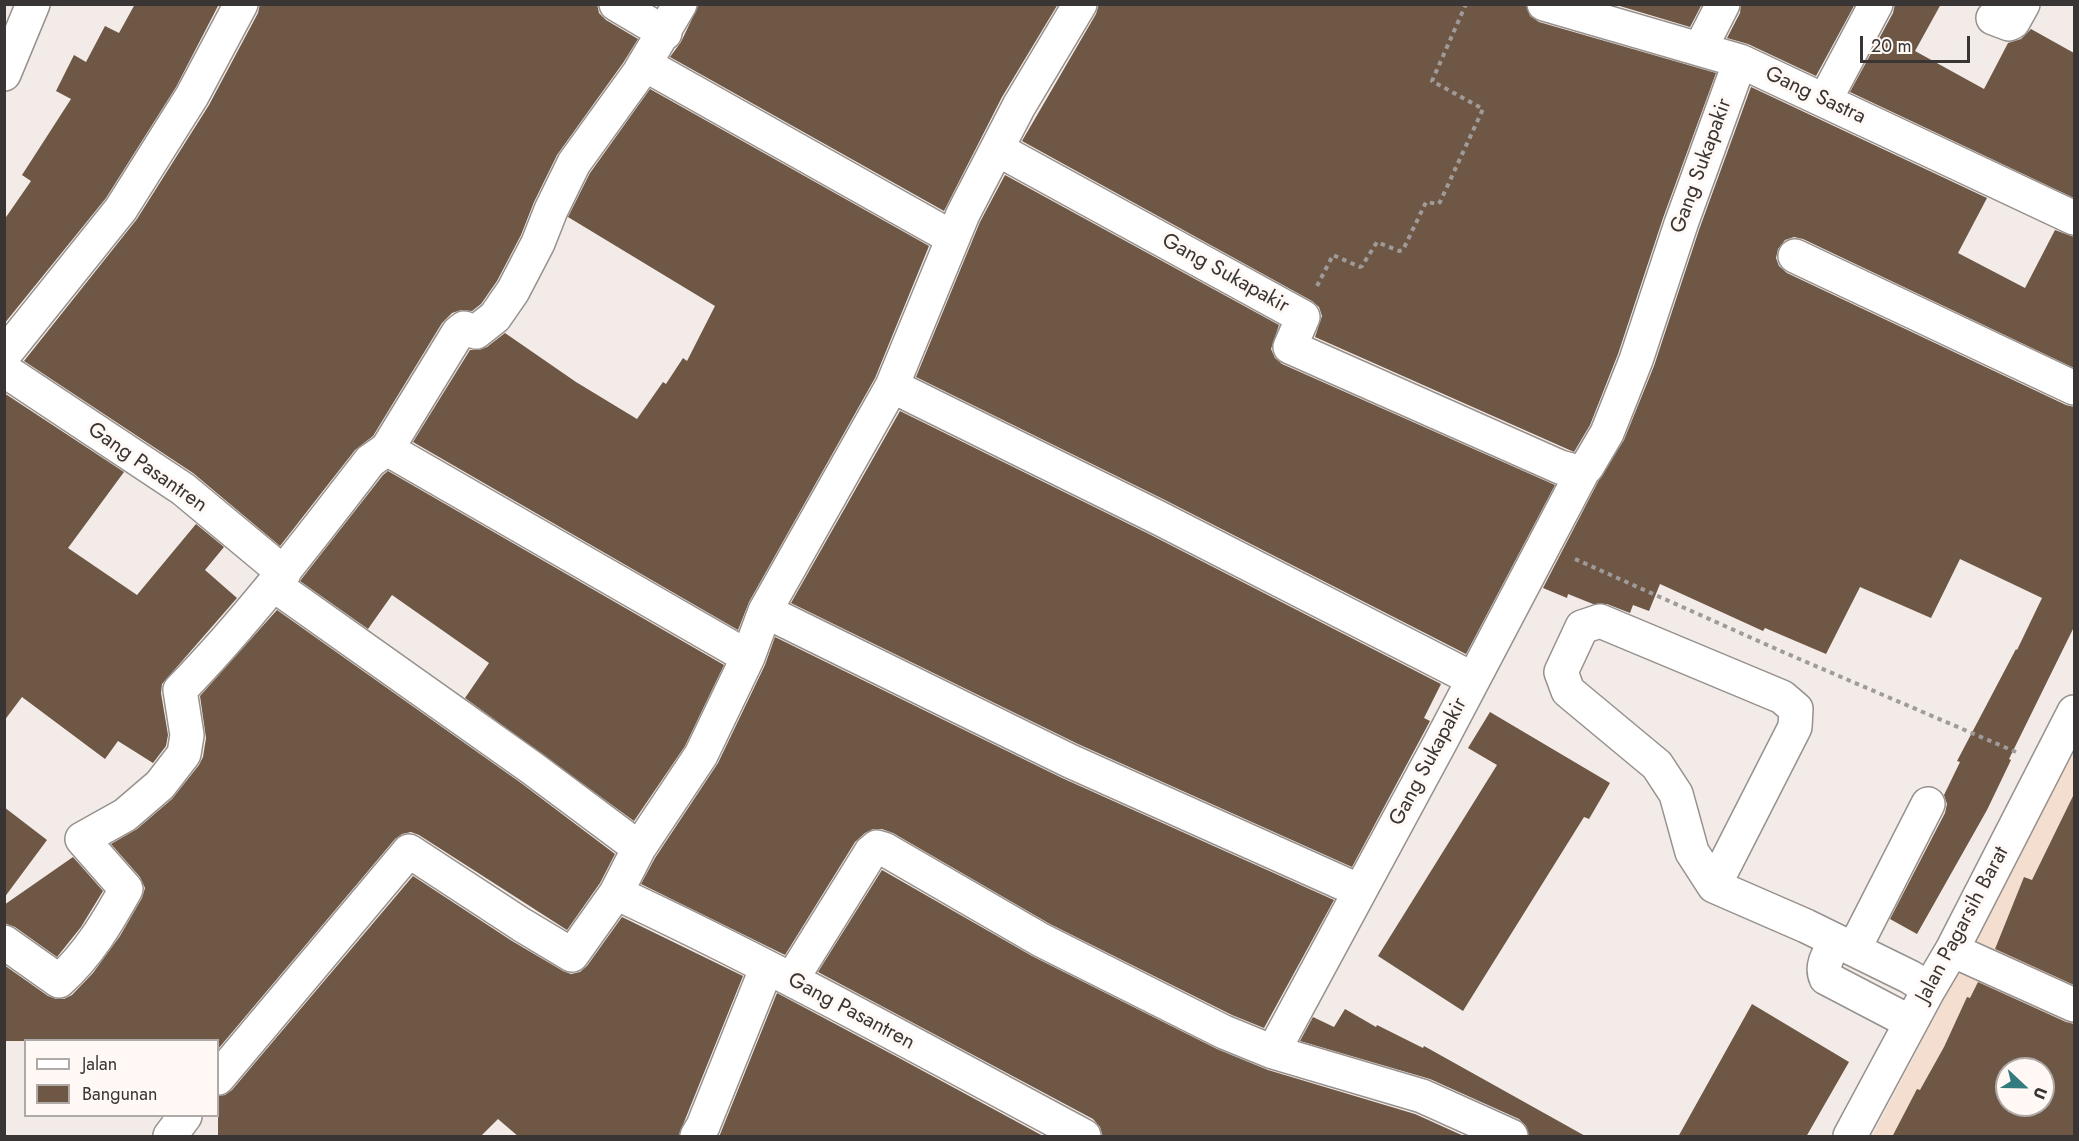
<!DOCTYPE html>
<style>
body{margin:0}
#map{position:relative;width:2079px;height:1141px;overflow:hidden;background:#f2ebe7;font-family:Jost,sans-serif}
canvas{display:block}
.frame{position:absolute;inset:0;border:6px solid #383534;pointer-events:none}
.legend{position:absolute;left:24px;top:1039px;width:195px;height:78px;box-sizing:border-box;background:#fff8f4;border:2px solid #afaaa7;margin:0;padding:8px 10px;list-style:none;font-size:18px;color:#383534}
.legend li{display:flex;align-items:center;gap:12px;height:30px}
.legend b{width:30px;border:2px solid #afaaa7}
.north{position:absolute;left:1995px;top:1057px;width:60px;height:60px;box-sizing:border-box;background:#fff8f4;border:2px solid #afaaa7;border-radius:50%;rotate:112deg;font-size:16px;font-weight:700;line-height:24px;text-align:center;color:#383534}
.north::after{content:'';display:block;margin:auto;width:21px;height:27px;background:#327b7e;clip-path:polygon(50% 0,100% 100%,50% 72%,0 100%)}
.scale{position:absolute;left:1860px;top:36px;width:110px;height:27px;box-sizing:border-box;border:3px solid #383534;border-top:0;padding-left:8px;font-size:18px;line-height:21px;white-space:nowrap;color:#383534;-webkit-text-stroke:4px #fff8f4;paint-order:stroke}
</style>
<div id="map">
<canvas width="2079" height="1141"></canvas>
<div class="frame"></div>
<ul class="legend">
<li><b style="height:8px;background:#fff"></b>Jalan</li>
<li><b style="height:16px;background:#6f5746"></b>Bangunan</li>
</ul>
<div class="north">U</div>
<div class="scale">20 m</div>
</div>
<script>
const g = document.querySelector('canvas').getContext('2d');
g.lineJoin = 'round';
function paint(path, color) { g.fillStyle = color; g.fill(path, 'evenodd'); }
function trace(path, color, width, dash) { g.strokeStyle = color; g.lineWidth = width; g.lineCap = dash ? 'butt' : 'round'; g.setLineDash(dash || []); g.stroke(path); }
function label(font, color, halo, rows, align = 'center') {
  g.font = font + ' Jost,sans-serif'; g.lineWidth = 6; g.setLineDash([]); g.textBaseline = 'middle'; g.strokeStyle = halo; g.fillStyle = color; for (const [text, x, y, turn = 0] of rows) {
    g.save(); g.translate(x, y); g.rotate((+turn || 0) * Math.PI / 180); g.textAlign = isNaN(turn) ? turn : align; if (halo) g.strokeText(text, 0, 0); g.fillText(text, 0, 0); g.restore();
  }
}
const commercial = new Path2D(`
 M2074,752V1136H1872ZM2007,1069H2043V1105H2007Z`);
const building = new Path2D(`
 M135,4H219L176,87L106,198L4,324V220L31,181L22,175L71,99L56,91L74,55L86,62L105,26L119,33Z
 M260,4H597L599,13L606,20L638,39L623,63L557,155L534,202L521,235L497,281L481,304L472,311L461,310L452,313L442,323L373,436L355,450L280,546L193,473L24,361L137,219L209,105L258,13Z
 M699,4H1058L1002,97L944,211L670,57L681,42Z
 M1099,4H1526L1530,16L1539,22L1716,73L1663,218L1618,354L1590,425L1574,452L1315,337L1322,316L1319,307L1312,301L1022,141L1096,14Z
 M1613,4H1702L1690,27Z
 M1741,4H1855L1816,76L1748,44L1727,38L1740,13Z
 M1895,4H1941L1915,51L1984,89L2008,43L2021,39L2031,29L2074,53V198L1850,92L1893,13Z
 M1751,87L1987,198L1958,253L2025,288L2055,230L2074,237V368L1803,239L1794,237L1785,240L1778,249L1776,258L1779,266L1787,273L2066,405L2074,407V627L2009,759L2011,760L1987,810L1917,934L1890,919L1945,813L1947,804L1944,795L1960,762L1957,761L2016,649L2017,650L2042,598L1960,559L1931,618L1860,587L1826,654L1765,628L1763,631L1660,584L1649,611L1633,605L1630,613L1607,604H1593L1568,594L1567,598L1543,588L1599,480L1624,440L1654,366L1699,230Z
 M650,89L929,246L875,378L749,602L738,630L413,442L470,350H479L487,347L505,333L576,382L637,419L663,382L666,384L683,358L687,361L715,306L568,217L590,173Z
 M1005,175L1279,325L1271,349L1275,358L1282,364L1555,485L1466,654L1163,499L916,377L980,222Z
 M4,393L124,472L68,548L137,595L196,524L224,547L205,570L237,598L162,684L161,693L168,735L166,746L153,763L118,741L105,759L22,697L4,721Z
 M900,411L1147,533L1441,684L1424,718L1430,721L1352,867L1078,744L791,603Z
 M388,471L724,665L685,746L634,821L465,698L489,663L392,595L368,629L300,581L383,475Z
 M277,610L521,783L615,854L600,883L567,930L419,835L411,832L402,834L395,839L218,1049V1041H4V965L48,996L56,999H64L72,995L93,973L120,936L142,898L145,888L140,877L111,844L137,829L172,799L199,765L203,757L206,738L200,696Z
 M775,637L1062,778L1334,900L1264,1028L1232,1015L1050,924L893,833L882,829H873L865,833L855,842L785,955L641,884L655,858L718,763L765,665Z
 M1490,712L1610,783L1589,819L1584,817L1463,1011L1378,956L1497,765L1468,748Z
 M2074,794V985L1995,949L2024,877L2032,880Z
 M4,807L47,840L4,898Z
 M73,857L103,891L81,927L57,957L15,927L4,923V905Z
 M882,870L1032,956L1217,1049L1268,1070L1415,1114L1466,1137H1103L1100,1127L1093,1119L818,972Z
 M413,876L512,941L563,971L571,974L580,972L587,966L622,917L743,976L678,1137H519L498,1119L480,1137H218V1096L225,1095L232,1090Z
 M1978,982L2066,1022L2074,1024V1137H1892L1917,1089L1920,1090L1944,1047L1967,997L1970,998ZM2007,1069H2043V1105H2007Z
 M777,993L901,1059L1045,1137H719Z
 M1752,1004L1849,1062L1806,1137H1678Z
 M1345,1009L1376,1027L1377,1025L1423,1048L1424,1046L1587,1137H1529L1526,1126L1519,1119L1430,1079L1300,1041L1313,1017L1334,1027Z`);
const path = new Path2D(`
 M1317,286L1333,255L1360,267L1362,266L1377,242L1399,251L1403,250L1426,202L1438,204L1440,202L1483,109L1432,81L1466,4
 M1575,559L1783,652L2016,752`);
const minor = new Path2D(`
 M616,4L665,33
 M1544,4L1740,61L2074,218
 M1993,18L2009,24L2013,22L2023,4
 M1700,49L1723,4
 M644,64L953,238
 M1825,100L1876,4
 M997,149L1303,317L1290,347L1560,467L1578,472L1587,467L1607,433L1636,360L1681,224L1740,61
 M1795,256L2074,388
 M4,355L121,209L192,96L241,4
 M4,370L183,489L284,573
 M892,386L1155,516L1473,679
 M387,449L748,657
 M274,585L532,768L639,848
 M765,611L1070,761L1360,891
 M1714,886L1795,727L1796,709L1782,697L1600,621L1582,627L1561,672L1568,691L1657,765L1676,794L1692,852L1714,886L1806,926L1910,977L1929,989
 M616,893C775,967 929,1053 1084,1136
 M1836,941C1830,952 1820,965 1826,978L1910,1022
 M4,942L59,981C88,955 107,923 126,889L82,839L125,815L160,785L184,754L187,735L180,690C249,619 309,540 370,461L387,449L458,333L464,328L476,332L495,317L513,291L538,243L551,210L574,163L639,73L680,4
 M1854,949L1928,804
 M1952,950L2074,1005
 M792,979L871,852L877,847L884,849L1041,940L1224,1032L1273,1052L1422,1096L1511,1136
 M1273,1052L1440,743L1583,471
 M218,1078L409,851L522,925L572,955L616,893L639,848L701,755L748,657L765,611L892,386L963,214L1019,106L1080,4
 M170,1136L185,1116
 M697,1136L703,1126L767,967
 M1850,1136L1929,989L1952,950L2074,712`);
const major = new Path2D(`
 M4,74L33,4`);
const streetNames = [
 ["Gang Sastra",1815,96,25],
 ["Gang Sukapakir",1702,166,-70],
 ["Gang Sukapakir",1225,274,29],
 ["Gang Pasantren",147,468,35],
 ["Gang Sukapakir",1429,762,-62],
 ["Jalan Pagarsih Barat",1963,925,-62],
 ["Gang Pasantren",851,1012,28]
];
paint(commercial, '#f3ded0');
paint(building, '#6f5746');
trace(minor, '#97918d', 36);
trace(major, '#97918d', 36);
trace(path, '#a09b98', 4, [4.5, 4.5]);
trace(minor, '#fff', 33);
trace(major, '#fff', 33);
label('21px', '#383534', '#fff8f4', streetNames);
</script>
